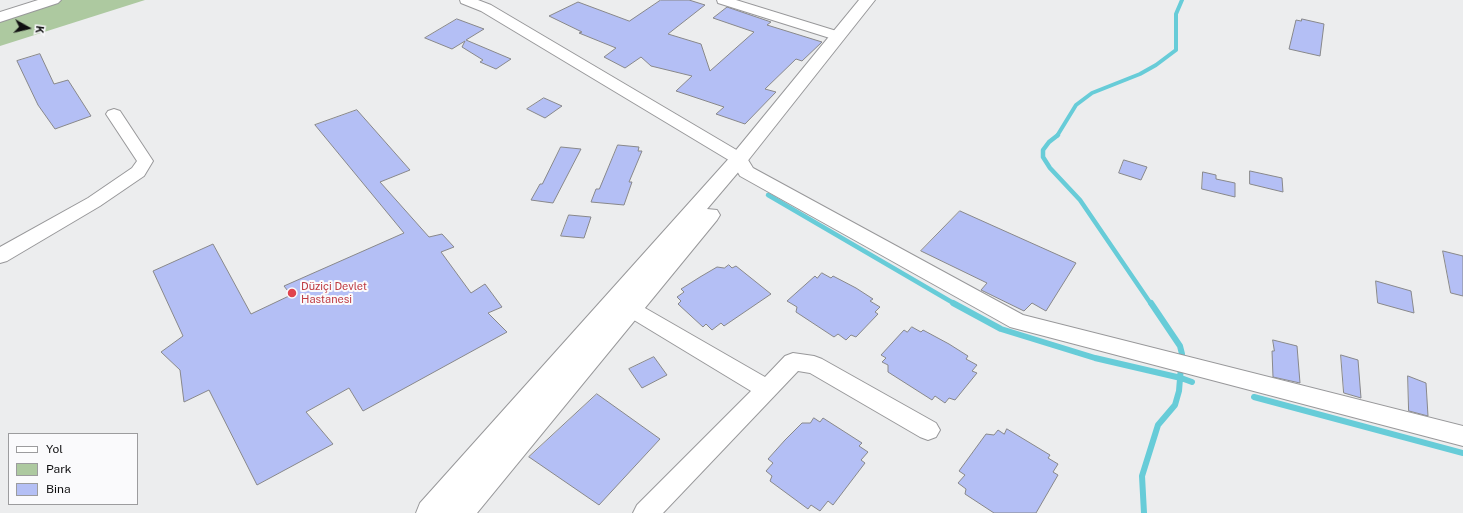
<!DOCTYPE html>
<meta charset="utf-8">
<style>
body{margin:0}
#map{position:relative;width:1463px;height:513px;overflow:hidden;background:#ecedee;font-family:"Public Sans",sans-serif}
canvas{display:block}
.legend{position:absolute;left:8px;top:433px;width:130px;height:72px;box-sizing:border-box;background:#fafafc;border:1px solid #9c9c9e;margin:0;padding:5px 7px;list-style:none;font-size:12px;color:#0f0f10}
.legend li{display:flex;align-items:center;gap:8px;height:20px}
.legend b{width:20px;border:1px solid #9c9c9e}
.north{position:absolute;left:8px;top:8px;width:40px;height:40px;-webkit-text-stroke:3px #fafafc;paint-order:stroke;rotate:98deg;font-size:11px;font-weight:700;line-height:16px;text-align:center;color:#0f0f10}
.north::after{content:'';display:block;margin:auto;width:14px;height:18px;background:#0f0f10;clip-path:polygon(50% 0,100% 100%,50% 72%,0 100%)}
</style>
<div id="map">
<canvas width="1463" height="513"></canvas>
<ul class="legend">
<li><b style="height:5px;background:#fff"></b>Yol</li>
<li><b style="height:11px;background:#adc9a0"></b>Park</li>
<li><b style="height:11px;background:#b4bff5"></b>Bina</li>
</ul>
<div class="north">K</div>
</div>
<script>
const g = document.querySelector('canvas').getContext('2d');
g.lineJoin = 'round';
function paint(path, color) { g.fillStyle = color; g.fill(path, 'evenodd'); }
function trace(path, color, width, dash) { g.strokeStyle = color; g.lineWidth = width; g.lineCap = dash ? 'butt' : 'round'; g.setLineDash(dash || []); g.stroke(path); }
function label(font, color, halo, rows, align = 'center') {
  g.font = font + ' "Public Sans",sans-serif'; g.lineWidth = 4; g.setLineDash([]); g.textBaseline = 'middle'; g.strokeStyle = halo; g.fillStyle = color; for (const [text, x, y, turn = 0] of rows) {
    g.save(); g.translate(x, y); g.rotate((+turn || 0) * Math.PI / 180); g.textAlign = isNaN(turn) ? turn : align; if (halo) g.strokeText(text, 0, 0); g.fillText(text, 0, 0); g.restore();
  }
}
const green = new Path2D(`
 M61,0H145L0,46V20Z`);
const streamFar2 = new Path2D(`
 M1057,136L1076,105L1092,93L1140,74L1156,65L1176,50V14L1182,0`);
const streamFar1 = new Path2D(`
 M1058,135L1049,142L1043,150V157L1050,168L1080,200L1151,304
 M768,195L955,304`);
const stream = new Path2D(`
 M953,303L1001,329L1095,358L1181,378L1192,382
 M1254,397L1463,453
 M1144,513L1142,476L1158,425L1175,405L1179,391L1182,354L1180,346L1151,303`);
const building = new Path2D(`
 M661,0H689L705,5L668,34L701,44L710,71L754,32L713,18L727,7L771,22L767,25L822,42L802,61L796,59L765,89L776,92L745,124L716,114L724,107L676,91L692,76L651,66L641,57L625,68L604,57L616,48L579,33L582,32L549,16L578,2L629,21Z
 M457,19L484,29L466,40L511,59L496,69L480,62L483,60L462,47L465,41L452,49L425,38Z
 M1302,19L1324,24L1320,56L1289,49L1296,20L1301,21Z
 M40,54L54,84L68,80L91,116L55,129L38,105L17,61Z
 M544,98L562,106L545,118L527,109Z
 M357,110L410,170L380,182L429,237L442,234L454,247L441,252L471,293L485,284L502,307L488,313L507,332L363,411L349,388L306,412L333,444L257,485L209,390L184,402L180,370L161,352L183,336L153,271L213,244L251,314L291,295L284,286L404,233L315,125Z
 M618,145L639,147L638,151H642L629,182H632L624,205L591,202L596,189H599Z
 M561,147L581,149L553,203L531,200L540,184H542Z
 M1124,160L1147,167L1141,180L1119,173Z
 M1250,171L1282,178L1283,192L1250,184Z
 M1203,172L1216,175V179L1235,183V197L1202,189Z
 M960,211L1076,263L1046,311L1032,303L1024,311L981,290L987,283L921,251Z
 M569,215L591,217L584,238L561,236Z
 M1443,251L1463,256V296L1451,293Z
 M729,265L732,268L736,266L771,294L724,326L721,323L712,330L706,324L703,327L678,304L681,301L677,297L684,292L681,289L700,277L717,267L724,268Z
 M822,273L831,278L833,276L856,288L873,299L870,301L880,307L875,312L878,314L856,337L851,335L846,340L838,334L834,337L796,312L797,307L787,301L815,276L817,278Z
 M1376,281L1411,291L1414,313L1378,303Z
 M912,327L921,332L923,330L949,344L968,356L966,359L977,365L972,371L977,373L955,400L949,398L945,403L935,396L932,400L888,372V365L882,362L886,358L881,355L904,330L907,332Z
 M1273,340L1297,346L1300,383L1273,377L1272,351H1274Z
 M1341,355L1358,360L1361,398L1344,393Z
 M654,357L667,375L642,388L629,369Z
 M1408,376L1426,383L1428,416L1409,411Z
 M597,394L660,439L599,505L529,457Z
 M814,418L820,422L823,418L862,443L859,446L868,452L861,460L865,463L833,505L828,501L820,511L811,505L808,509L770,481L772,476L766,471L773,463L768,459L785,440L802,423H810Z
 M1007,429L1050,455L1048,458L1058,464L1053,472L1058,475L1036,513H994L965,494L966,489L958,483L965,475L959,471L986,434L994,435L998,430L1004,434Z`);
const minor = new Path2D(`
 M460,0H478L491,5L745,155L753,168L1023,315L1463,426V446L1010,327L740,176L732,162L481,11L461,3Z
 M717,0H736L843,33L845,36L843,39L838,40L833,39L718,3Z
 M114,109L120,111L153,161L144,176L100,206L7,261L0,263V247L88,198L132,168L137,161L106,114L108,111Z
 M631,301L638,304L765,377L785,356L793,353L814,356L822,359L936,423L940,430L936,437L928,440L920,437L810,373L798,371L663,513H633L637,505L751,391L624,314L621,309L624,304Z`);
const tertiary = new Path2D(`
 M38,0H61L58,3L0,22V12Z`);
const secondary = new Path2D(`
 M859,0H875L746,163L707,209L717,210L720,215L717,220L477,513H416L420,503L732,155Z`);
const markers = [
 [292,293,5,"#e0444e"]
];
const healthNames = [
 ["Düziçi Devlet",301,287],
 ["Hastanesi",301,300]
];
paint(green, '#adc9a0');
trace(streamFar2, '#67ccd8', 4);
trace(streamFar1, '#67ccd8', 4.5);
trace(stream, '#67ccd8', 6);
paint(building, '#b4bff5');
trace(building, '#88888a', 1);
trace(minor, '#98989a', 2);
trace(tertiary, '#98989a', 2);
trace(secondary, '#98989a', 2);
paint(minor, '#fff');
paint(tertiary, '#fff');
paint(secondary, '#fff');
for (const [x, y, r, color] of markers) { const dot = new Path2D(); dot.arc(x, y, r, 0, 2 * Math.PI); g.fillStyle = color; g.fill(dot); trace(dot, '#fafafc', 1.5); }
label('11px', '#be3a42', '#fafafc', healthNames, 'left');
</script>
